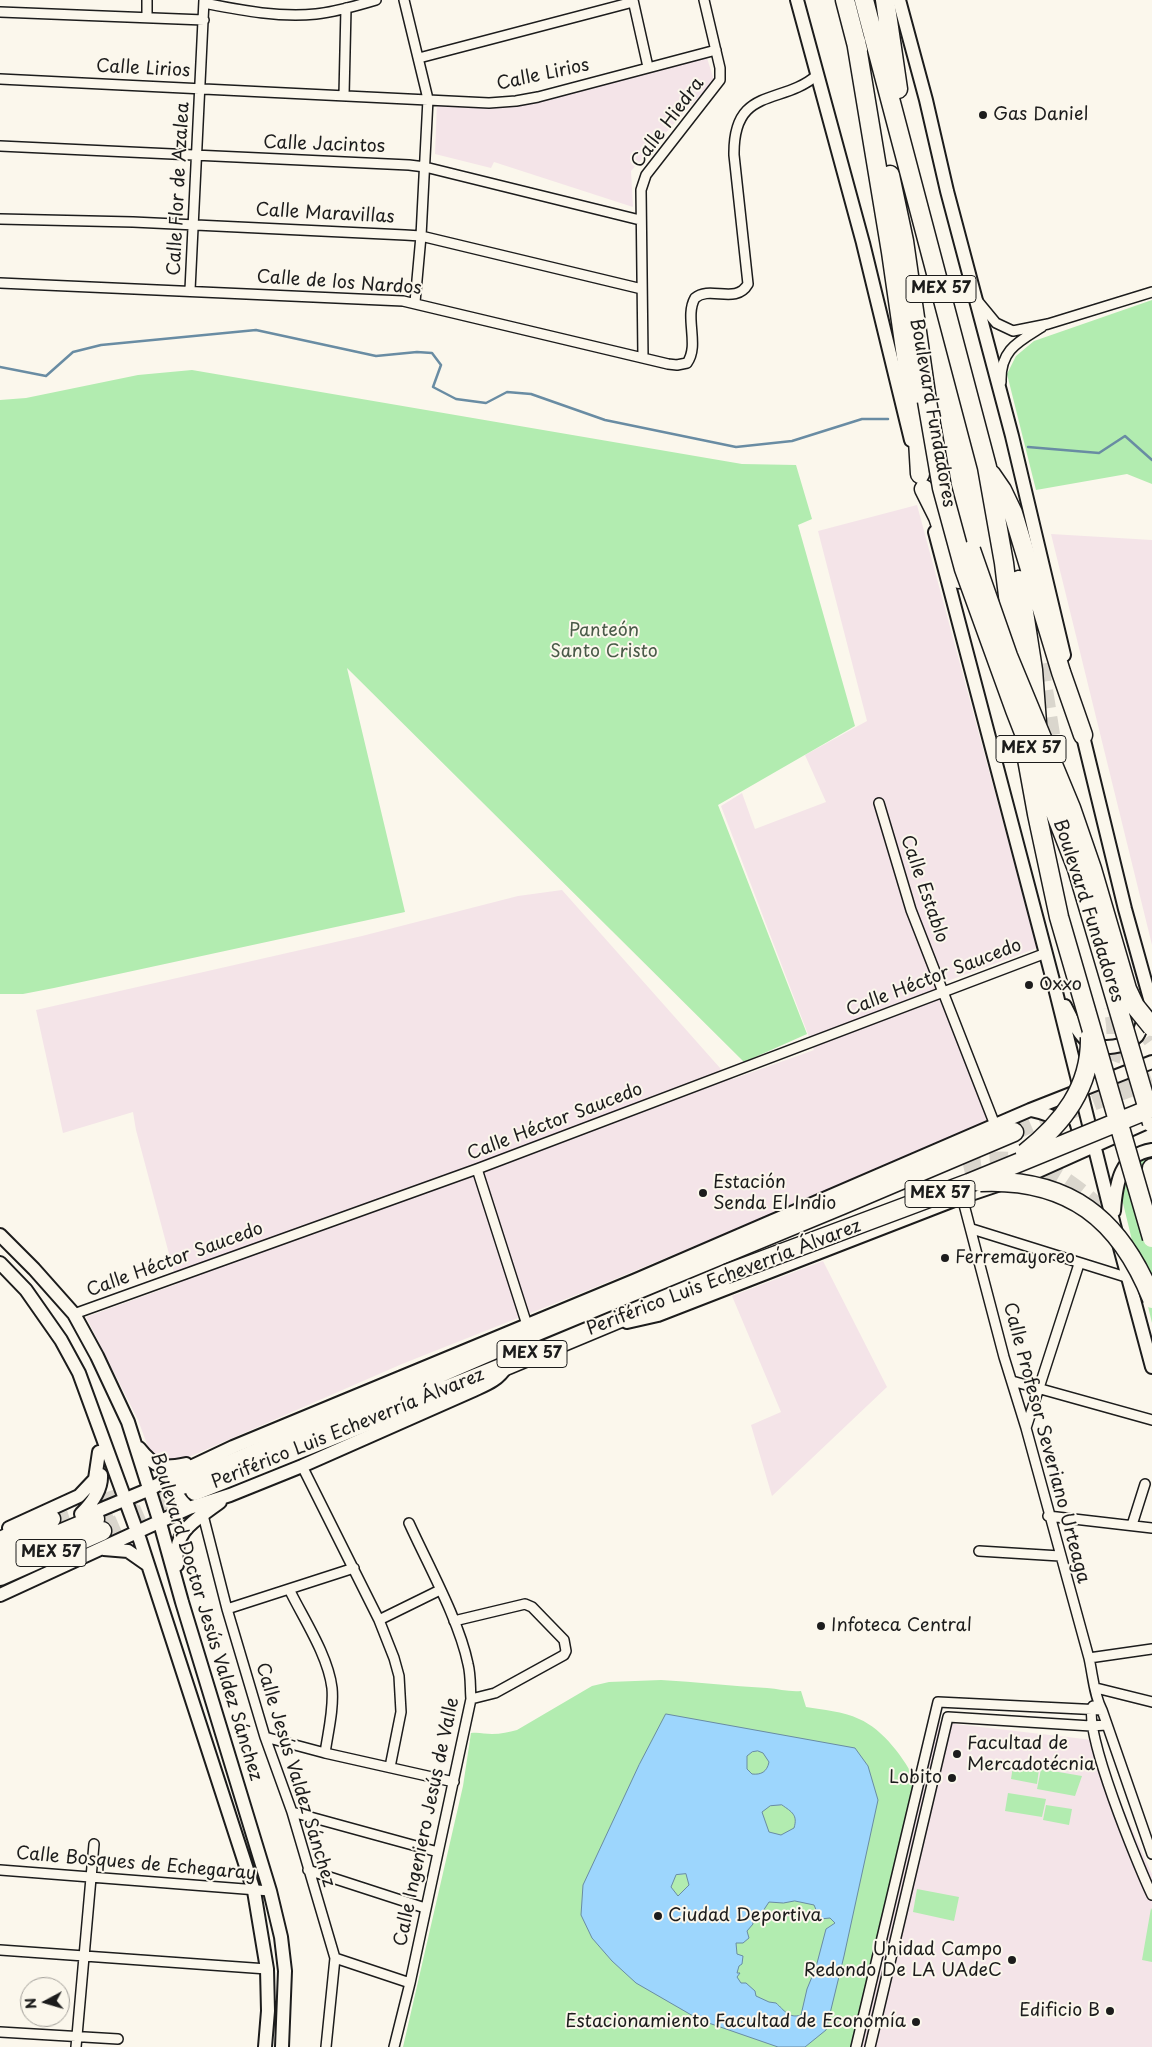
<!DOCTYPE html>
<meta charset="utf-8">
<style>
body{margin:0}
#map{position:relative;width:1152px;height:2047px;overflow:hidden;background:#fbf7ec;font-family:"Playpen Sans",sans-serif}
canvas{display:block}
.north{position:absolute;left:20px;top:1977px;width:50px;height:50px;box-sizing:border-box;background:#fbf7ec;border:1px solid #a29f99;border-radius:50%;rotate:264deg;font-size:14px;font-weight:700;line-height:20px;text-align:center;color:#1c1c1c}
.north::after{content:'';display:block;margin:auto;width:18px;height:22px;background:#1c1c1c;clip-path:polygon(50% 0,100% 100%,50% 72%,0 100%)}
</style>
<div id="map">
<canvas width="1152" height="2047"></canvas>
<div class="north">N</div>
</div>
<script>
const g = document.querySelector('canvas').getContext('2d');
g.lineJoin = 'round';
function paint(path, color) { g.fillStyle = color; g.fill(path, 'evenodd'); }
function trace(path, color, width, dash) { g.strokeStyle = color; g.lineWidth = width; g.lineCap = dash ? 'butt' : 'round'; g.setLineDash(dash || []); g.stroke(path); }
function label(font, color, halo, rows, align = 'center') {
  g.font = font + ' "Playpen Sans",sans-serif'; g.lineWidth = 4; g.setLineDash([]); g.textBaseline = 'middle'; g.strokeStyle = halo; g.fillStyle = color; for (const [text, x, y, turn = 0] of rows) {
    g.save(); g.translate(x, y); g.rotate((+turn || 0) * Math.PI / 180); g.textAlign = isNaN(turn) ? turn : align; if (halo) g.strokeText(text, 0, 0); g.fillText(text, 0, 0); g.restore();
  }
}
const built = new Path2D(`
 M707,58L714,80L631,171L633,207L494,162L491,168L435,154L437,102L543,99Z
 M917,505L1037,948L937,985L990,1124L586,1291L402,1364L157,1471L138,1420L86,1317L177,1284L136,1130L133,1112L63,1133L36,1010L362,936L518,896L562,890L720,1068L733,1079L814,1050L721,806L742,793L755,829L826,802L805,755L867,721L818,531Z
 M1051,534L1152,540V945Z
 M823,1261L887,1387L772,1496L751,1425L781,1412L732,1296Z
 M929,1721L1093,1740L1152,1874V2047H853Z`);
const green = new Path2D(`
 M1152,300V484L1127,474L1036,490L1007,374L1016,356L1034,341Z
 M192,370L742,464L796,465L812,519L798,525L855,726L718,805L807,1034L744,1062L347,668L405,912L54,988L23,994H0V400L26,398L138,375Z
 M1150,1157L1152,1158V1323L1122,1199C1126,1177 1127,1166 1150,1157Z
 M661,1680C696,1682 731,1686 767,1688C779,1689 789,1692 801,1691L806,1707C823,1710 843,1711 859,1719C883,1729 905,1759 916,1782L853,2047H403L463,1786L471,1733C479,1732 485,1734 492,1734C501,1734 509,1732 517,1730L592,1686L609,1682Z
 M1013,1766L1039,1769L1037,1784L1011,1779Z
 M1041,1769L1082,1776L1075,1796L1037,1789Z
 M1008,1793L1046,1799L1042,1817L1005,1811Z
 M1046,1805L1072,1809L1069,1825L1043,1820Z
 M917,1889L959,1897L954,1921L913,1912Z
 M1151,1908L1152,1910V1962L1142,1960Z`);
const water = new Path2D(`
 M666,1714L855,1748L868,1766L878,1800L844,1956L826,2030L805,2047H778L700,2020L636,1983L612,1961L592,1938L581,1915L583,1885L639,1765ZM758,1751L763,1753L769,1762C767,1772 761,1775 752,1774L747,1769V1756L752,1752ZM782,1805C792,1812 798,1815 794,1828L781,1835L769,1832L762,1812L770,1806ZM686,1874L689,1885L678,1896L671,1887L676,1875ZM795,1901L814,1905L820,1919L830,1918L835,1923L826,1929L816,1967L807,1989L801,2015C789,2019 784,2010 776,2003L769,2002L756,1996L755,1991L746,1983H741L737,1977L740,1973H737L739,1966L742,1964L743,1956L737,1954L736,1943H743L749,1938L747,1931L753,1924L752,1919L761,1914L769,1902L783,1903Z`);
const stream = new Path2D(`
 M0,367L46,376L73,352L101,345L256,330L376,356L417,352L432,353L441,365L433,387L456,399L486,403L507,392L531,394L605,420L736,447L792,441L862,419H888
 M1028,447L1099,453L1125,436L1152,460`);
const highwayTunnel = new Path2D(`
 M1040,664L1055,760
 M1133,1014L1152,1040
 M1098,1084C1116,1061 1119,1036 1112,1007
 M1068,1111L1152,1080
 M1014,1131L1063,1110
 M963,1165C1029,1150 1064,1174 1109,1218
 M51,1519L130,1494
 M95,1519L182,1485
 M102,1531L166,1503`);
const street = new Path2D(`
 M404,0L428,99L421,236L415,302
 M633,0L648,67
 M204,3C240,10 279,18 316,14C336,12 356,6 376,0
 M0,12L204,20
 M147,17V0
 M419,58L633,2
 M0,79L489,103L516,101L538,97L716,50
 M344,95L346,8
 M0,146L409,165L425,167L640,220
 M0,219L133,222L405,235L421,236L642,289
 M0,283L403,301L668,364L677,365L687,363C700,345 684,317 695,298C710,285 736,305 748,284L734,155C733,85 782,106 817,75
 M190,290L204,0
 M977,300L996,323L1013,331L1048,324L1152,292
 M643,357L641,190L646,175L720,80V68L704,0
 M1001,382C1000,350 1018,342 1042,327
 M879,803L911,910L995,1125
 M477,1169L529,1331
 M962,1197L1004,1357L1026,1428L1089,1658C1093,1676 1094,1695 1102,1710L1152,1854
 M972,1229L1129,1278
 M74,1314L477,1169L1046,953
 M1012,1381L1152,1420
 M1026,1428L1079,1264
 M302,1466L379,1620L394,1658L399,1676L401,1712L390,1767
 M203,1515L227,1609L265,1737L292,1812L335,1958L326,2047
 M1048,1516L1152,1528
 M1132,1525L1145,1484
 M979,1551L1060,1556
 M289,1589C303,1618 328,1655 332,1688C334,1709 328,1732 325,1753
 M227,1609L354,1568
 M379,1620L440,1590
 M454,1621L525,1604L532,1607L564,1640L566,1651L564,1655L495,1693L471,1699
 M1089,1658L1152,1649
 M1096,1688L1152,1702
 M1093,1706C1081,1727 1139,1868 1152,1895
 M265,1737L325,1753L454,1782
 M292,1812L438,1852
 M0,1870L270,1891
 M308,1870L425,1908
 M0,1950L267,1969
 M335,1958L410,1983
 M0,2032L118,2039
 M76,2047L94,1844
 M394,2047L410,1983L471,1699C470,1687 471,1676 468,1664C459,1620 428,1565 409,1523
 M856,2047L938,1702L1102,1710
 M870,2047L948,1717L1091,1726L1106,1725`);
const secondary = new Path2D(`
 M797,0L863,243L911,440
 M899,0L926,100L947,191L1012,436L1064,655
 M935,532L1055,988L1114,1225L1152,1367
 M1081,728L1125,909L1152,1006
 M1065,1006C1071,1017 1078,1035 1089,1042C1101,1051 1127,1047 1137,1036C1142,1029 1143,1021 1145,1013
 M1031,1110C1054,1115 1072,1122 1062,1150
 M1114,1211C1116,1183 1120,1155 1152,1150
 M0,1235L34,1269L74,1314L97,1356L128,1422L160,1523L182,1602L270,1891L281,1937L285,1971L282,2047
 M0,1263L26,1290L61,1340L79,1373L140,1540L254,1891L267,1969L268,2011L265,2047
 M627,1322L658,1315L962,1197L1036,1172L1152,1120
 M139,1448C155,1468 162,1469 186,1464
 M177,1475C172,1489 178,1499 189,1508
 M81,1514C91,1504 102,1490 101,1475
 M83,1517L150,1489L178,1473L233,1447L636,1280L1030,1110L1152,1062
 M9,1528L79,1496L95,1479L99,1452
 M104,1549L128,1551L148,1565
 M177,1565C173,1529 195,1521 220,1502
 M0,1595L189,1508L230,1495L302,1466L474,1390C487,1384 498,1380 506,1367`);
const highway = new Path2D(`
 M845,0L858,50
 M864,0L987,467L1004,563L1017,670
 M885,0L898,89
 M856,41L891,252L918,440L920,474
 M890,175L904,241L927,401
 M991,474L1002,490L1013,513L1061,672L1083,735
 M924,489L938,517L959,579
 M1019,580L1033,670L1037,723
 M1152,1168V1192
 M182,1485L530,1334L842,1205L1014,1132
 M195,1491L508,1365L726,1274
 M0,1541L51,1519
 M0,1559L95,1519
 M0,1576L102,1531`);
const highwayBridge = new Path2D(`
 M927,401L942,488L964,569L1015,710L1077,869L1152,1123
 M971,550L1008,656L1071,808L1092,869L1127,989L1135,1006L1152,1027
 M1027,759L1037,814L1059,917L1152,1238
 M1025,1153C1063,1123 1091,1087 1090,1037
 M980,1182C1069,1178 1120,1219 1152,1299
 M726,1274L969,1183L1152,1108`);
const markers = [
 [983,115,5,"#1c1c1c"],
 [1029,985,5,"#1c1c1c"],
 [703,1193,5,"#1c1c1c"],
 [945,1258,5,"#1c1c1c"],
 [821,1626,5,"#1c1c1c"],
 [957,1754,5,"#1c1c1c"],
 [952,1778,5,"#1c1c1c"],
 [658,1916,5,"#1c1c1c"],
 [1012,1960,5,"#1c1c1c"],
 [1110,2011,5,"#1c1c1c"],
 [916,2022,5,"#1c1c1c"]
];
const shields = [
 [941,289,70],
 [1031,749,70],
 [940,1194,70],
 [532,1354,70],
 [51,1553,70]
];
const shieldNames = [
 ["MEX 57",941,289],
 ["MEX 57",1031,749],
 ["MEX 57",940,1194],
 ["MEX 57",532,1354],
 ["MEX 57",51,1553]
];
const streetNames = [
 ["Calle Lirios",143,69,3],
 ["Calle Lirios",543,75,-12],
 ["Calle Hiedra",668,123,-53],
 ["Calle Jacintos",324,145,2],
 ["Calle Flor de Azalea",179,189,-87],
 ["Calle Maravillas",325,214,3],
 ["Calle de los Nardos",339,283,4],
 ["Boulevard Fundadores",932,413,80],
 ["Calle Establo",924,889,71],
 ["Boulevard Fundadores",1088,911,72],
 ["Calle Héctor Saucedo",934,978,-21],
 ["Calle Héctor Saucedo",555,1122,-21],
 ["Calle Héctor Saucedo",175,1260,-20],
 ["Periférico Luis Echeverría Álvarez",724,1278,-21],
 ["Periférico Luis Echeverría Álvarez",348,1429,-22],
 ["Calle Profesor Severiano Urteaga",1046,1443,75],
 ["Boulevard Doctor Jesús Valdez Sánchez",206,1617,73],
 ["Calle Jesús Valdez Sánchez",295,1775,73],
 ["Calle Ingeniero Jesús de Valle",427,1822,-78],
 ["Calle Bosques de Echegaray",136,1864,5]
];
const poiNames = [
 ["Gas Daniel",993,115],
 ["Oxxo",1039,985],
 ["Estación",713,1183],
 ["Senda El Indio",713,1204],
 ["Ferremayoreo",955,1258],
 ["Infoteca Central",831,1626],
 ["Facultad de",967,1744],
 ["Mercadotécnia",967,1765],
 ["Lobito",942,1778,"right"],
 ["Ciudad Deportiva",668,1916],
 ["Unidad Campo",1002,1950,"right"],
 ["Redondo De LA UAdeC",1002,1971,"right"],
 ["Edificio B",1100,2011,"right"],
 ["Estacionamiento Facultad de Economía",906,2022,"right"]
];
const parkNames = [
 ["Panteón",604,631],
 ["Santo Cristo",604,652]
];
paint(built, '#f4e4e8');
paint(green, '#b2ecb0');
paint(water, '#9dd6fd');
trace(water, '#698ca3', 1);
trace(stream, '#698ca3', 2.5);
trace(highwayTunnel, '#dad6cd', 18, [18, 9]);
trace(street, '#1c1c1c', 12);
trace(secondary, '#1c1c1c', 16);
trace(highway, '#1c1c1c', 21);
trace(street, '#fbf7ec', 9);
trace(secondary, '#fbf7ec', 12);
trace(highway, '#fbf7ec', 18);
trace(highwayBridge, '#1c1c1c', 21, []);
trace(highwayBridge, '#fbf7ec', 18);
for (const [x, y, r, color] of markers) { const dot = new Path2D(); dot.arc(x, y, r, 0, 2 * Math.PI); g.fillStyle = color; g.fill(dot); trace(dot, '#fbf7ec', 2); }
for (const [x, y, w] of shields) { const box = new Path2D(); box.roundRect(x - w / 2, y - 13.5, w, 27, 4); g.fillStyle = '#fbf7ec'; g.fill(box); trace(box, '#1c1c1c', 1); }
label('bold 16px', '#1c1c1c', null, shieldNames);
label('18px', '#1c1c1c', '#fbf7ec', streetNames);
label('18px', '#1c1c1c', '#fbf7ec', poiNames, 'left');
label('18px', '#495a48', '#fbf7ec', parkNames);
</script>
